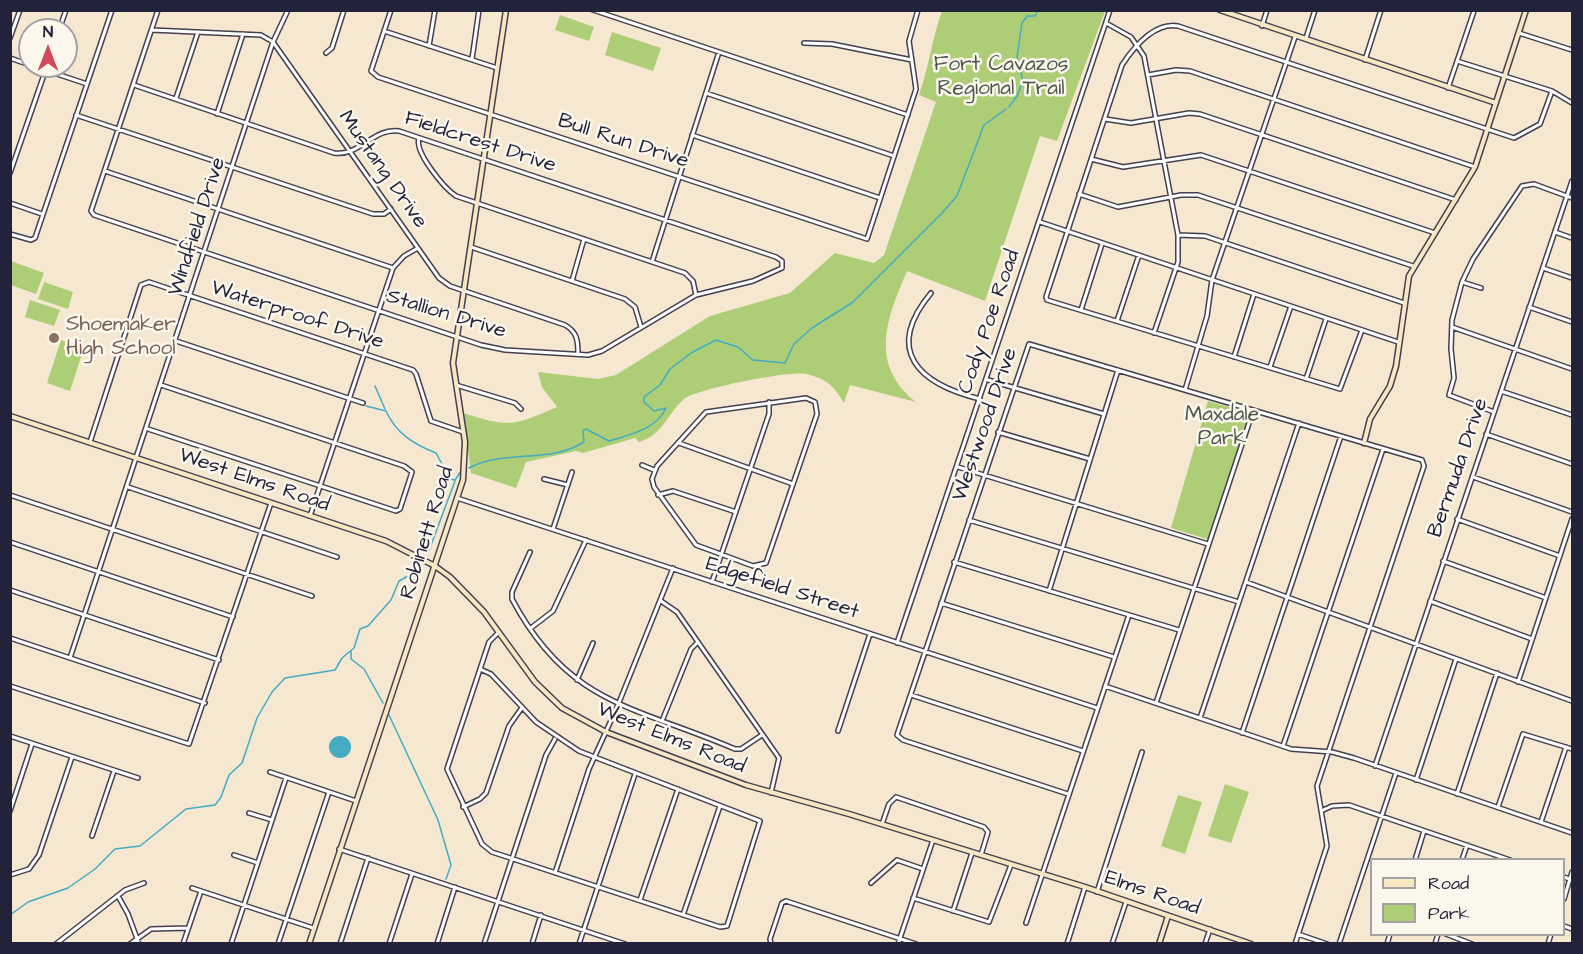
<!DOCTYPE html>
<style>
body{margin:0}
#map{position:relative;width:1583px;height:954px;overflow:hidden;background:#f6e7d0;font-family:"Architects Daughter",sans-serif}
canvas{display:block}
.frame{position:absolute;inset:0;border:12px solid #22223b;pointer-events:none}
.legend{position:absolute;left:1370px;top:858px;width:195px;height:78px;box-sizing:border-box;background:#fbf7ec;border:2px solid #a4a2a5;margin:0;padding:8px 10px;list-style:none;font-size:18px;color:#22223b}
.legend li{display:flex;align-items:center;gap:12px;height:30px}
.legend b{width:30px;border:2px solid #a4a2a5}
.north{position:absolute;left:18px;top:18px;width:60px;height:60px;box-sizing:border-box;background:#fbf7ec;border:2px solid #a4a2a5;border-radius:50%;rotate:0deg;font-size:16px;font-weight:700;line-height:24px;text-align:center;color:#22223b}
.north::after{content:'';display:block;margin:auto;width:21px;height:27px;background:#d1495b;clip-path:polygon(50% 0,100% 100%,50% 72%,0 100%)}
</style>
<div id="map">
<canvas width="1583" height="954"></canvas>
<div class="frame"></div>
<ul class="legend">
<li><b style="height:8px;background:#f7e8c3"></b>Road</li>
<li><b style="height:16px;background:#adce76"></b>Park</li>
</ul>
<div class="north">N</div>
</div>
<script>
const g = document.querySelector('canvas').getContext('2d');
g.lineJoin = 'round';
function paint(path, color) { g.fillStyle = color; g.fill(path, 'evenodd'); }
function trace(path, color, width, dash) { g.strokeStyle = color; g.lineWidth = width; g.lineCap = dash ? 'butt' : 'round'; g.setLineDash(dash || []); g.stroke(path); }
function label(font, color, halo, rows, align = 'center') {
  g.font = font + ' "Architects Daughter",sans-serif'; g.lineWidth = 5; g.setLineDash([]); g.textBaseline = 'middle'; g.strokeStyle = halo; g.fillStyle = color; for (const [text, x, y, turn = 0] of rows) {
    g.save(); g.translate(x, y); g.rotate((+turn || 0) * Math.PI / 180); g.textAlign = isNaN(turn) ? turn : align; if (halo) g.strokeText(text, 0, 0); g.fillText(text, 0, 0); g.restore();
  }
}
const green = new Path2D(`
 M942,11H1105L1057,141L1040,136L985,301L907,271C887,318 868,364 916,402L850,385L844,403C833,385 827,379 806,374C791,370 696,389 684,399C667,414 663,435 639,442L635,438L583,453L576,451L526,462L516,488L471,473L463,413C511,428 512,426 557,407L542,387L538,372L598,379L616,375L710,316L790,293L835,253L874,263L884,255L936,102L919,95C929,67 932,39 942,11Z
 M560,15L594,27L589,41L555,30Z
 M612,32L661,48L653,71L605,55Z
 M11,261L44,273L36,294L11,285Z
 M44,282L73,292L68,309L38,299Z
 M30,300L60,310L54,326L25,317Z
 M61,340L84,348L70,391L47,383Z
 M1208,401L1249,413L1210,540L1171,528Z
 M1225,784L1249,792L1231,843L1208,836Z
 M1178,795L1202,802L1185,854L1161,846Z`);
const water = new Path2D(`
 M329 747a11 11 0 1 1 22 0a11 11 0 1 1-22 0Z`);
const stream = new Path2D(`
 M1009,107L1017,96L1023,81L1017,57L1022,23L1027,16H1035L1038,10
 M375,386L385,409
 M366,406L386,411C396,433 413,444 436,453L450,479L455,480L461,471
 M469,468C504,449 550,464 584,442L583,431L586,429L609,441C629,435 657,429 666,408L654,411L644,402V397L660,385L670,369L691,353L716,340L738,347L753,360L785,363L794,344L812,328L853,302L942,213L957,196L984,125L1006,109
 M428,553L455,481
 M351,652V659L364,669L383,703
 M389,715L438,820L451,865L446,879
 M10,915L28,902L68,888L95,869L115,849L140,846L186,809L215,805L221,797L229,775L242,763L257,718L272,692L285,678L335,670L342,658L354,648L360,629L368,626L391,600L399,581L417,571L421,564`);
const street = new Path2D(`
 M391,10L371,71L378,77L867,239L916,89L909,41L918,10
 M593,10L908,115
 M1106,23L1131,37L1144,56L1178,235V262L1154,333
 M1262,26L1267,10
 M59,30L66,10
 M152,30L261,35L273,42L439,278L450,286L565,325C577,332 578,340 578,354
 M384,31L497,68
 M1519,33L1572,50
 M10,38L20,10
 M1306,38L1315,10
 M804,43L832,44L912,60
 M429,46L435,10
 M326,53L332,48L344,10
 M10,58L30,65
 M472,59L479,10
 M1365,60L1381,10
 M1457,61L1552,91L1572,103
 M33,66L87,84
 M1148,75L1176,70L1190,71L1475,167
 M134,85L334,153C359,157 374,127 399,131L776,257L782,261V268L753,281L696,295L602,351L588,355L505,350L481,345L94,215L91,211L158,10
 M1448,88L1474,11
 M706,93L894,156
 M176,98L198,32
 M217,114L243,34
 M76,115L373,214H384L391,209
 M1105,119L1131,123L1189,113L1200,114L1456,200
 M692,135L880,198
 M419,138C414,152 444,188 456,196L685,273L693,281L696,295
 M1091,159L1123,167L1201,155L1435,233
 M105,171L393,268
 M10,173L47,66
 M1079,194L1118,207L1181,195H1198L1413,266
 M10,203L42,214
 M1040,222L1398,342
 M1555,232L1572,238
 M10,234L31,240L35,238L112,10
 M1178,235L1205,236L1404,303
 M471,247L625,299L635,307L641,327
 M652,262L719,52
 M1543,268L1572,278
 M572,281L584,239
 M1462,282L1481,288
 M931,293C883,351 919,384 980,399
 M1529,307L1572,322
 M1081,310L1102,244
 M1117,321L1139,255
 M1452,327L1572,369
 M1362,330L1340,389L1047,300L1046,297L1122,65C1134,47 1154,22 1178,26L1514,138L1540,124L1552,91
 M176,341L363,403
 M1234,357L1254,294
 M1270,367L1291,306
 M1306,379L1326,319
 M988,380L1104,414
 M456,385L515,403L521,409
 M1185,390L1207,316L1212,280L1295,37
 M1501,391L1572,415
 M806,398L815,402L817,414L766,563L753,566L696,545L654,487L652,479L657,466L706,412Z
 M1494,412L1449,395L1454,378L1451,349L1452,320L1462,282L1473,259L1522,186L1534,184L1572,198
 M148,429L396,511L400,509L412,472L404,466L161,385
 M998,432L1090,459
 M1486,434L1572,464
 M90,442L141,285L149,282L413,370L416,374L431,421L463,432
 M679,443L793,484
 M642,465L654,470
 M958,467L1208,544
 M1473,477L1572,512
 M544,479L568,485
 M128,487L337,557
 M10,495L312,596
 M658,495L673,491L736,512
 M457,498L1097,708
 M310,516L393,268L404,256L418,248
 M1457,519L1560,556
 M969,520L1239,602
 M553,529L572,472
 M10,542L233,617
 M530,552L512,592V599C568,705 635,706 735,749H741L762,735
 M1443,561L1546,598
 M954,562L1179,630
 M712,582L769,414V402
 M1246,582L1572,701
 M10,590L219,660
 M1049,591L1118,370
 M661,601L677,612L779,758L771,793
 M1430,601L1532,639
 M941,603L1114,657
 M531,628L553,611L586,540
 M10,638L205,703
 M897,643L1110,10
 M70,658L273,42L288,10
 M480,669L491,674L536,722L579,751L760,821L727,926L720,927L492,852L482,844L447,769L489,642L498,633
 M577,680L593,643
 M1518,682L1572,519
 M10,686L189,744L271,503
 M1105,686L1291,749L1332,752L1354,758L1572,833
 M911,695L1083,751
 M1156,703L1253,411
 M1200,718L1299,423
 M662,721L691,649L698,642
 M838,731L870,634
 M1242,733L1341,436
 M10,736L138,778
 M1283,746L1383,449
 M1375,766L1572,181
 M270,772L356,801
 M1416,780L1456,659
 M1068,794L903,740L897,735L1029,344L1422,460L1424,466L1317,786L1327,846L1295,944
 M1457,794L1497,673
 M463,807L480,799L486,793L509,726L521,709
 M1498,807L1523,734L1572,749
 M10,811L32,744
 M1321,811L1332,806L1349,805L1510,860
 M249,813L272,820
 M1541,822L1566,747
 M882,824L889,804L896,797L984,827L988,832L981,855
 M92,836L114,771
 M339,849L625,944
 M234,855L258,863
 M1415,860L1424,831
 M1462,860L1467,845
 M555,873L589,769L618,705L673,568
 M10,875L29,869L39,855L72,757
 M1564,877L1572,880
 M871,883L897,860L923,869
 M192,888L313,928
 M1097,892L1142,752
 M118,896L128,914L139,944
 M913,898L989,922L1011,865
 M1564,899L1572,872
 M640,900L678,789
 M953,911L972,853
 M683,915L720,806
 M1026,923L1129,615
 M1564,926L1572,929
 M1298,934L1327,944
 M1446,934L1472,944
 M56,944L125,890L144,883
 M130,944L151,929L188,928
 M183,944L201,891
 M231,944L286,778
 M278,944L329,792
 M340,944L368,858
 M389,944L412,874
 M437,944L455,887
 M484,944L546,755L555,739
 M532,944L541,915
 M579,944L635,774
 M771,944L770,939L782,903L786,901L916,944
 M898,944L933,840
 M1067,944L1085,887
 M1112,944L1126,902
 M1205,944L1210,929
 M1339,944L1396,773
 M1387,944L1390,934
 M1435,944L1438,934
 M1548,944L1551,934`);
const secondary = new Path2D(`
 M1220,10L1496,103
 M10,416L386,541L435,566L450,577L484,612L535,682L562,708L606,732L746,785L849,814L1085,887L1251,944
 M1364,443L1370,419L1390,386L1396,366L1409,276L1475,167L1526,10
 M309,944L463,480L465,442L453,363L506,10
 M1159,944L1168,916`);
const markers = [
 [54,338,6,"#8d6e63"]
];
const parkNames = [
 ["Fort Cavazos",1001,66],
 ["Regional Trail",1001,90],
 ["Maxdale",1222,416],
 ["Park",1222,440]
];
const streetNames = [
 ["Bull Run Drive",623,142,18],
 ["Fieldcrest Drive",480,143,18],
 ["Mustang Drive",382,170,55],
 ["Windfield Drive",198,227,-72],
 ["Stallion Drive",446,315,17],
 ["Waterproof Drive",297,316,18],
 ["Cody Poe Road",990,322,-71],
 ["Westwood Drive",986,425,-71],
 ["Bermuda Drive",1459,468,-71],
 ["West Elms Road",254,481,19],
 ["Robinett Road",428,533,-73],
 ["Edgefield Street",782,589,18],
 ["West Elms Road",671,739,22],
 ["Elms Road",1152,894,19]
];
const educationNames = [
 ["Shoemaker",66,326],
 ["High School",66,350]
];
paint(green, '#adce76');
paint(water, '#43abc3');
trace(stream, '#43abc3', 1.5);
trace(street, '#424051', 6);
trace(secondary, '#424051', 7);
trace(street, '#fff', 3);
trace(secondary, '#f7e8c3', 4);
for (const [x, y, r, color] of markers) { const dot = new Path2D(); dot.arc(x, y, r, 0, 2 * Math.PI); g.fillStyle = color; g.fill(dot); trace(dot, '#fbf7ec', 2); }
label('21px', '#4c564d', '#fbf7ec', parkNames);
label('21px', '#22223b', '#fbf7ec', streetNames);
label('21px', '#785e54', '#fbf7ec', educationNames, 'left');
</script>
